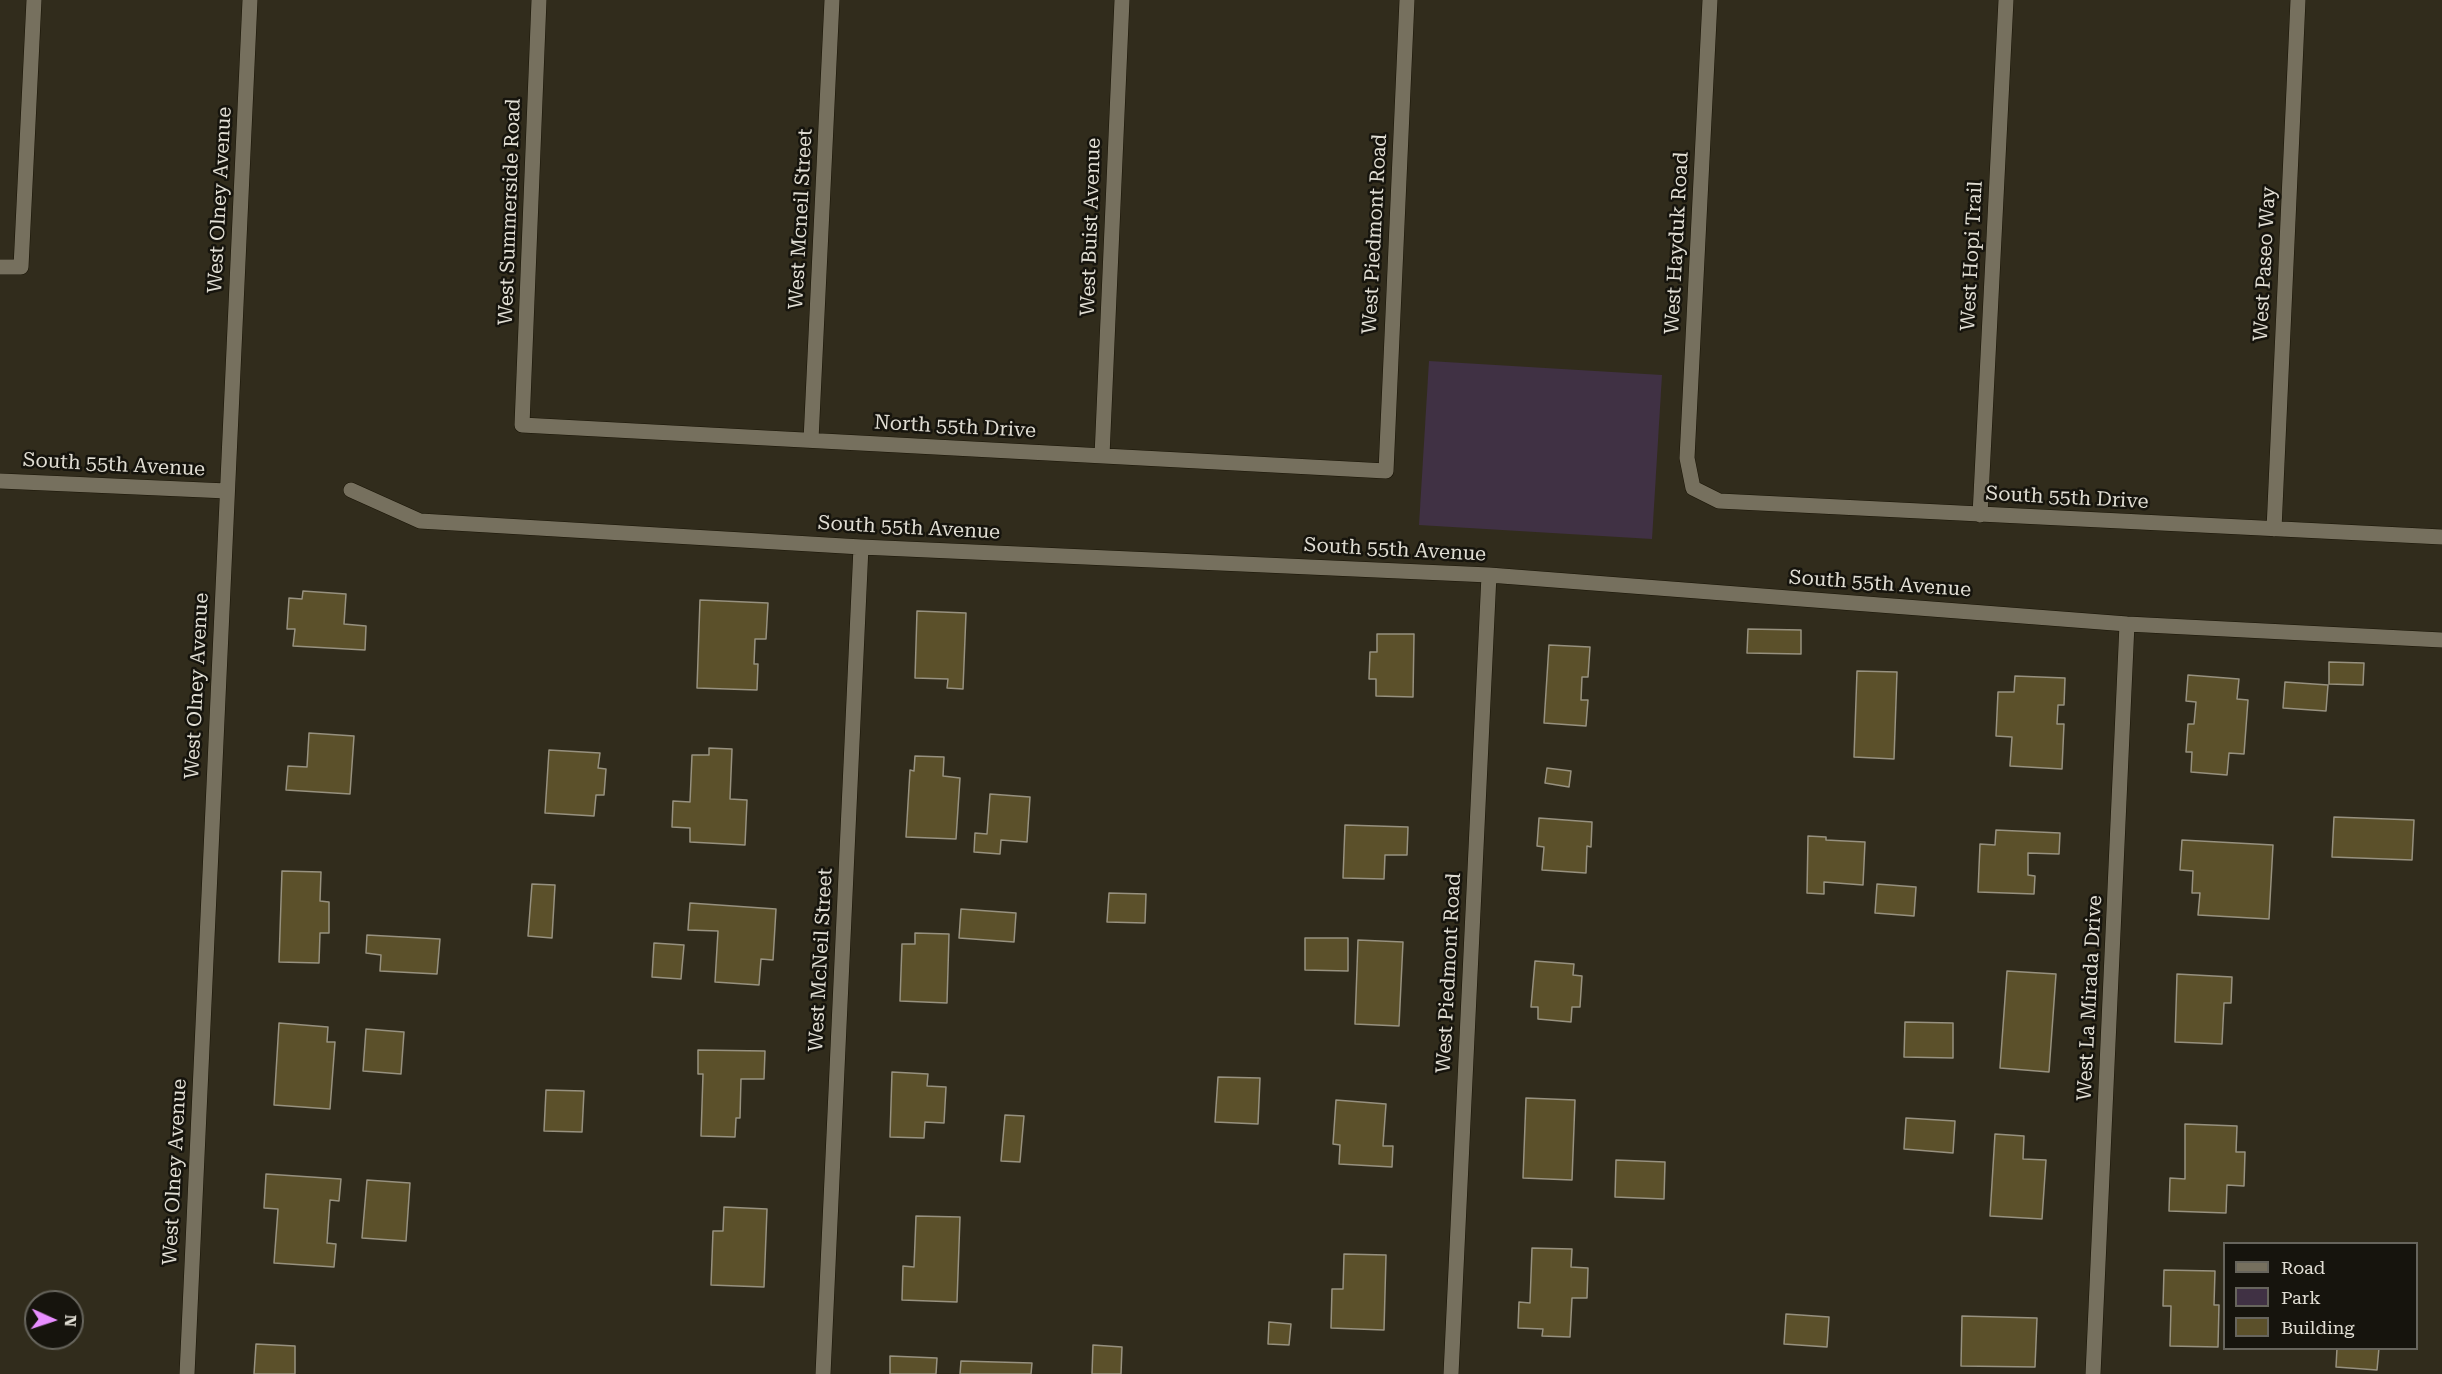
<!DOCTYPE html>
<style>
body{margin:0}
#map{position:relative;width:2442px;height:1374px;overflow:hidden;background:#312c1c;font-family:"Roboto Serif",serif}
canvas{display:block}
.legend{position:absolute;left:2223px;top:1242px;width:195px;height:108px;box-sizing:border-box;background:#16140d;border:2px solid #67655d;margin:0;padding:8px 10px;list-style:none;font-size:18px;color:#e1ded4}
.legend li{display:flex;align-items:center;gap:12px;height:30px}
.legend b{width:30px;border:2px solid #67655d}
.north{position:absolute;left:24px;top:1290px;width:60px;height:60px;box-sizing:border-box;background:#16140d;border:2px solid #67655d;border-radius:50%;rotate:93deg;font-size:16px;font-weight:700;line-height:24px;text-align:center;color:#e1ded4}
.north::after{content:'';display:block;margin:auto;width:21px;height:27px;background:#e88eff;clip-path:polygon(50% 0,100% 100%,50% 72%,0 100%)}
</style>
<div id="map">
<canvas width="2442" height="1374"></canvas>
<ul class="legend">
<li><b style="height:8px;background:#76705e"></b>Road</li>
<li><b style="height:16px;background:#403144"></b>Park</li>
<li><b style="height:16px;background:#5b502a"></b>Building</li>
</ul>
<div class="north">N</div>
</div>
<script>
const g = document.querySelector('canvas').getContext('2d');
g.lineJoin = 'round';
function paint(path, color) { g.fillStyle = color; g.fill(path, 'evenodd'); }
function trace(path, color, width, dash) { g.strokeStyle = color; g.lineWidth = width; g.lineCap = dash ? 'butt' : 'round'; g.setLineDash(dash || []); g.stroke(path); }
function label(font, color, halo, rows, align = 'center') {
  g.font = font + ' "Roboto Serif",serif'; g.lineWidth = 5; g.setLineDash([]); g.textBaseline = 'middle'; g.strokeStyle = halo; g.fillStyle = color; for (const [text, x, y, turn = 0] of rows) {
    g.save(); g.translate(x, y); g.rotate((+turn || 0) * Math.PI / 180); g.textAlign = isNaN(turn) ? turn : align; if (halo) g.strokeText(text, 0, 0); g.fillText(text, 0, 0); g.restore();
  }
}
const green = new Path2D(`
 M1429,361L1662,375L1652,539L1419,525Z`);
const building = new Path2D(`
 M303,591L346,594L344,624L366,626L365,650L293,646L295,629H287L289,598L302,599Z
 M700,600L768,603L766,639H755L754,664H758L757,690L697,688Z
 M917,611L966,613L963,689L947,688L948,679L915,678Z
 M1748,629L1801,630V654L1747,653Z
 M1377,634H1414L1413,697L1376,696V679H1369L1370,652H1377Z
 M1549,645L1590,647L1588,677H1582L1581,700H1588L1586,726L1544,723Z
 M2329,662L2364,663L2363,685L2329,684Z
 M1857,671L1897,672L1894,759L1854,757Z
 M2188,675L2239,679L2237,699L2248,700L2244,754L2229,753L2227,775L2191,772L2192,752H2186L2188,724H2194L2196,702L2186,701Z
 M2015,676L2065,678L2064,705H2058L2057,724H2064L2062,769L2010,766L2012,737L1996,736L1998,692H2014Z
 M2285,682L2328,685L2326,711L2283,708Z
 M309,733L354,736L350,794L286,790L288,766L307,767Z
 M709,748L732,749L730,799L747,800L745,845L690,842V828L672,827L673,801L690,802L692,755H709Z
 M549,750L600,753L598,768L606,769L604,795H596L594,816L545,813Z
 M915,756L944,757L943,776L960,778L956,839L906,837L910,770L914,771Z
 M1547,768L1571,771L1569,787L1545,783Z
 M990,794L1030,797L1027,842L1001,840L1000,854L974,852L975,833L987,834Z
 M2334,817L2414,820L2412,860L2332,857Z
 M1539,818L1592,822L1591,847L1587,846L1586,873L1542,870L1544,847L1537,846Z
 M1345,825L1408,827L1407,855H1385L1384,879L1343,878Z
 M1996,830L2060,833L2059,854L2028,853V875L2035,876L2034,894L1978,892L1980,844L1995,845Z
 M1808,836L1826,837V840L1865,842L1863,885L1824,882V894L1807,893Z
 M2182,840L2273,845L2269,919L2198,915L2200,893H2192L2193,871L2180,870Z
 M282,871L321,872L320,901L329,902V933H320L319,963L279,962Z
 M532,884L555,885L552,938L528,936Z
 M1877,884L1916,887L1914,916L1875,913Z
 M1109,893L1146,894L1145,923L1107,922Z
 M690,903L776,909L773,960L761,959L759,985L715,982L718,931L688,930Z
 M961,909L1016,913L1014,942L959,938Z
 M915,933L949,934L947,1003L900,1001L902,944H915Z
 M367,935L440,939L437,974L380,971L381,955L366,953Z
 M1305,938H1348V971L1305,970Z
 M1358,940L1403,942L1399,1026L1355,1024Z
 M654,943L684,945L681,979L652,977Z
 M1535,961L1574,964L1573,975L1582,976L1580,1007H1572L1571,1022L1538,1019V1007H1531Z
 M2007,971L2056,974L2049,1072L2000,1068Z
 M2177,974L2232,977L2231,1003H2224L2222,1044L2175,1042Z
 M1905,1022L1953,1023V1058L1904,1057Z
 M279,1023L328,1027L327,1042H335L330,1109L274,1105Z
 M366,1029L404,1032L401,1074L363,1071Z
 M698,1050L765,1051L764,1079H741L740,1118H736L735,1137L701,1136L703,1074H698Z
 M892,1072L928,1074L927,1086L946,1087L944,1123L925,1122L924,1138L890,1137Z
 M1218,1077L1260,1078L1258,1124L1215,1122Z
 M546,1090L584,1091L582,1132L544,1131Z
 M1526,1098L1575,1100L1572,1180L1523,1178Z
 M1336,1100L1386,1104L1383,1146H1393L1392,1167L1339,1164L1340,1145L1333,1144Z
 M1005,1115L1024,1116L1020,1162L1001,1161Z
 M1906,1118L1955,1121L1953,1153L1904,1149Z
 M2185,1124L2237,1126L2236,1152H2245L2244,1186L2227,1185L2226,1213L2169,1211L2170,1178L2185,1179Z
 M1995,1134L2024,1136L2023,1159L2046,1160L2042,1219L1990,1216Z
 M1616,1160L1665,1162L1664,1199L1615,1197Z
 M266,1174L341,1179L339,1201L330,1200L327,1243L336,1244L334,1267L274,1263L278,1209L264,1208Z
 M367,1180L410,1183L406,1241L362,1238Z
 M724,1207L767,1209L764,1287L711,1285L713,1231H723Z
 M916,1216L960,1217L957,1302L902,1300L903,1266L914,1267Z
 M1532,1248L1572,1249L1571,1267L1588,1268L1587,1298H1572L1570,1337L1542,1336L1543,1329L1518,1328L1519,1302L1530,1303Z
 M1344,1254L1386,1255L1384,1330L1331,1328L1332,1289H1343Z
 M2164,1270L2215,1271L2214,1305H2219L2218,1347L2170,1346L2171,1306H2163Z
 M1786,1314L1829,1317L1827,1347L1784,1344Z
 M1962,1316L2037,1318L2035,1367L1961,1366Z
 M1269,1322L1291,1324L1289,1345L1268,1344Z
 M256,1344L295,1346V1374H254Z
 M1093,1345L1122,1347L1121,1374H1092Z
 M2337,1348H2379L2377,1370L2336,1367Z
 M890,1356L937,1358L936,1374H890Z
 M961,1361L1032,1363L1031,1374H960Z`);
const minor = new Path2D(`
 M539,0L522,425L1386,471L1407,0
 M1710,0L1687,458L1693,488L1719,501L2442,537
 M0,267H21L34,0
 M811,440L832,0
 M1102,456L1122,0
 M0,481L227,491
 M351,490L420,521L861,547L1489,575L2127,624L2442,640
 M1980,515L2006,0
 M2274,529L2298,0
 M187,1374L250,0
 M823,1374L861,547
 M1451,1374L1489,575
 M2093,1374L2127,624`);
const streetNames = [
 ["West Olney Avenue",220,200,-87],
 ["West Summerside Road",510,212,-88],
 ["West Mcneil Street",801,219,-87],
 ["West Buist Avenue",1091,227,-88],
 ["West Piedmont Road",1375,234,-87],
 ["West Hayduk Road",1677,243,-87],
 ["West Hopi Trail",1972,256,-87],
 ["West Paseo Way",2265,264,-87],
 ["North 55th Drive",955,427,3],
 ["South 55th Avenue",114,465,3],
 ["South 55th Drive",2067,498,3],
 ["South 55th Avenue",909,528,3],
 ["South 55th Avenue",1395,550,3],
 ["South 55th Avenue",1880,584,4],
 ["West Olney Avenue",197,686,-87],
 ["West McNeil Street",821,960,-87],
 ["West Piedmont Road",1449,973,-87],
 ["West La Mirada Drive",2090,998,-87],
 ["West Olney Avenue",175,1172,-87]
];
paint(green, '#403144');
paint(building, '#5b502a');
trace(building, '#97917f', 1.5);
trace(minor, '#191406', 16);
trace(minor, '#76705e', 15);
label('20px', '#e1ded4', '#16140d', streetNames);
</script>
